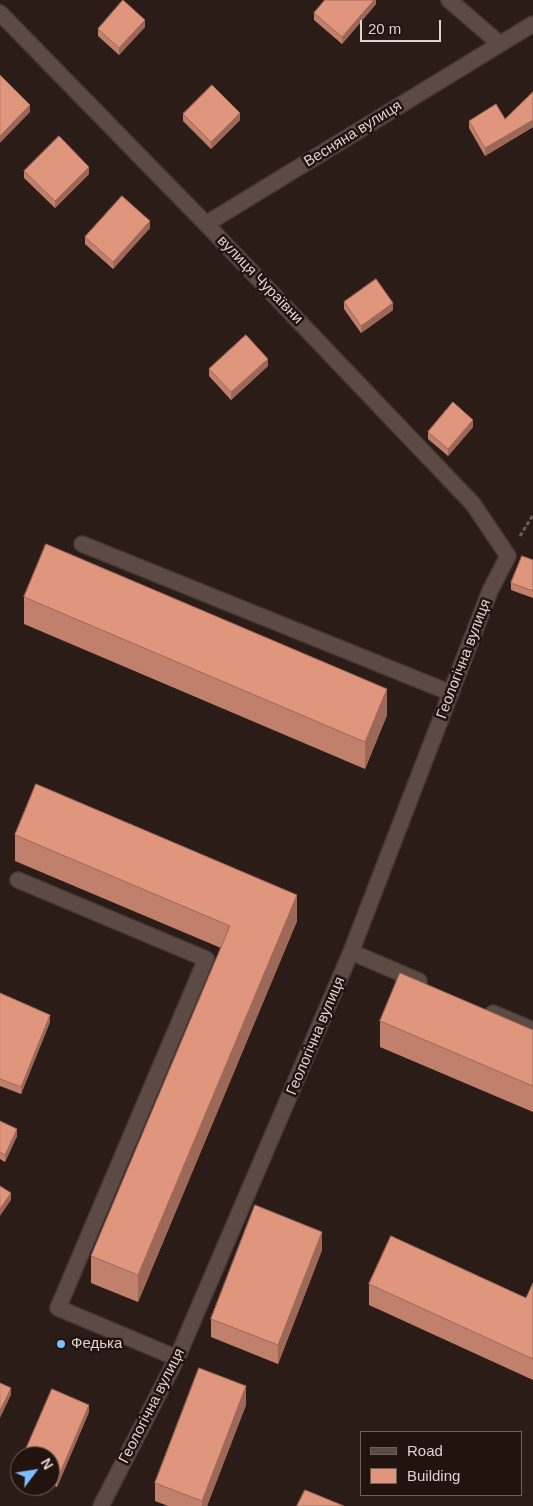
<!DOCTYPE html>
<meta charset="utf-8">
<style>
body{margin:0}
#map{position:relative;width:533px;height:1506px;overflow:hidden;background:#2c1c17;font-family:Helvetica,sans-serif}
canvas{display:block}
.legend{position:absolute;left:360px;top:1431px;width:162px;height:65px;box-sizing:border-box;background:#22130e;border:1px solid #6e605c;margin:0;padding:6px 9px;list-style:none;font-size:15px;color:#dfd3d0}
.legend li{display:flex;align-items:center;gap:10px;height:25px}
.legend b{width:25px;border:1px solid #6e605c}
.north{position:absolute;left:10px;top:1446px;width:50px;height:50px;box-sizing:border-box;background:#22130e;border:1px solid #6e605c;border-radius:50%;rotate:59deg;font-size:14px;font-weight:700;line-height:20px;text-align:center;color:#dfd3d0}
.north::after{content:'';display:block;margin:auto;width:18px;height:22px;background:#7fbdfa;clip-path:polygon(50% 0,100% 100%,50% 72%,0 100%)}
.scale{position:absolute;left:360px;top:20px;width:81px;height:22px;box-sizing:border-box;border:2px solid #dfd3d0;border-top:0;padding-left:6px;font-size:15px;line-height:18px;white-space:nowrap;color:#dfd3d0;-webkit-text-stroke:4px #22130e;paint-order:stroke}
</style>
<div id="map">
<canvas width="533" height="1506"></canvas>
<ul class="legend">
<li><b style="height:6px;background:#5d4a44"></b>Road</li>
<li><b style="height:14px;background:#e0957d"></b>Building</li>
</ul>
<div class="north">N</div>
<div class="scale">20 m</div>
</div>
<script>
const g = document.querySelector('canvas').getContext('2d');
g.lineJoin = 'round';
function trace(path, color, width, dash) { g.strokeStyle = color; g.lineWidth = width; g.lineCap = dash ? 'butt' : 'round'; g.setLineDash(dash || []); g.stroke(path); }
function paint(path, color) { g.fillStyle = color; g.fill(path, 'evenodd'); }
function label(font, color, halo, rows, align = 'center') {
  g.font = font + ' Helvetica,sans-serif'; g.lineWidth = 5; g.setLineDash([]); g.textBaseline = 'middle'; g.strokeStyle = halo; g.fillStyle = color; for (const [text, x, y, turn = 0] of rows) {
    g.save(); g.translate(x, y); g.rotate((+turn || 0) * Math.PI / 180); g.textAlign = isNaN(turn) ? turn : align; if (halo) g.strokeText(text, 0, 0); g.fillText(text, 0, 0); g.restore();
  }
}
const path = new Path2D(`
 M520,536L533,515`);
const service = new Path2D(`
 M82,544L451,693
 M18,880L206,959L58,1308L177,1358
 M351,952L419,981
 M493,1013L533,1030`);
const minor = new Path2D(`
 M449,0L500,44
 M0,13L206,224L473,504L508,556L490,591L351,952L177,1358L101,1506
 M206,224L533,24`);
const wall = new Path2D(`
 M376,0V4L342,44L314,20V13Z
 M145,27L119,55L98,36V29Z
 M533,92V127L485,156L469,128V121L505,119Z
 M183,114L240,120L211,149L183,121Z
 M24,171L89,174L55,208L24,178Z
 M150,228L113,269L85,244V237Z
 M344,302L393,310L361,333L344,309Z
 M268,366L231,400L209,376V369Z
 M473,427L448,456L428,439V432Z
 M533,560V598L511,590V583Z
 M24,597L387,715L365,769L24,624Z
 M15,835L297,921L138,1302L91,1283V1256L221,948L15,861Z
 M0,993L50,1022L21,1094L0,1086Z
 M380,1021L533,1030V1112L380,1047Z
 M0,1121L17,1136L5,1162L0,1159Z
 M322,1250L278,1364L211,1337V1319Z
 M533,1283V1380L369,1305V1284L526,1298Z
 M246,1405L207,1506H168L155,1501V1483Z
 M89,1412L57,1487L50,1484V1456Z`);
const shadedWall = new Path2D(`
 M374,0H376V4L342,44V37Z
 M145,20V27L119,55V48Z
 M30,105V112L0,143V136Z
 M240,113V120L211,149V142Z
 M533,120V127L485,156V148Z
 M89,167V174L55,208V201Z
 M150,221V228L113,269V262Z
 M393,303V310L361,333V326Z
 M268,359V366L231,400V392Z
 M473,420V427L448,456V449Z
 M387,689V715L365,769V742Z
 M297,895V921L138,1302V1275Z
 M50,1015V1022L21,1094V1087Z
 M17,1129V1136L5,1162V1155Z
 M11,1193V1200L0,1216V1209Z
 M322,1232V1250L278,1364V1345Z
 M246,1386V1405L207,1506H202V1501Z
 M11,1388V1395L0,1418V1411Z
 M89,1405V1412L57,1487V1480Z`);
const building = new Path2D(`
 M123,0L145,20L119,48L98,29Z
 M325,0H374L342,37L314,13Z
 M0,75L30,105L0,136Z
 M212,85L240,113L211,142L183,114Z
 M533,92V120L485,148L469,121L496,104L505,119Z
 M59,136L89,167L55,201L24,171Z
 M122,196L150,221L113,262L85,237Z
 M376,279L393,303L361,326L344,302Z
 M246,335L268,359L231,392L209,369Z
 M453,402L473,420L448,449L428,432Z
 M46,544L387,689L365,742L24,597Z
 M522,556L533,560V591L511,583Z
 M36,784L297,895L138,1275L91,1256L230,926L15,835Z
 M400,973L533,1030V1086L380,1021Z
 M0,993L50,1015L21,1087L0,1079Z
 M0,1121L17,1129L5,1155L0,1152Z
 M0,1186L11,1193L0,1209Z
 M255,1205L322,1232L278,1345L211,1319Z
 M391,1236L526,1298L533,1283V1359L369,1284Z
 M199,1368L246,1386L202,1501L155,1483Z
 M0,1383L11,1388L0,1411Z
 M52,1389L89,1405L57,1480L50,1477V1456H23Z
 M305,1490L344,1506H297Z`);
const markers = [
 [61,1344,5,"#7fbdfa"]
];
const streetNames = [
 ["Весняна вулиця",353,134,-32],
 ["вулиця Чураївни",260,280,46],
 ["Геологічна вулиця",464,659,-69],
 ["Геологічна вулиця",316,1036,-67],
 ["Геологічна вулиця",152,1406,-63]
];
const poiNames = [
 ["Федька",71,1344]
];
trace(service, '#453835', 18);
trace(minor, '#453835', 18);
trace(path, '#6c5d59', 3, [4, 2.5]);
trace(service, '#5d4a44', 15);
trace(minor, '#5d4a44', 15);
paint(wall, '#c1806c');
paint(shadedWall, '#9d6858');
paint(building, '#e0957d');
trace(building, '#9d6858', 1);
for (const [x, y, r, color] of markers) { const dot = new Path2D(); dot.arc(x, y, r, 0, 2 * Math.PI); g.fillStyle = color; g.fill(dot); trace(dot, '#22130e', 2); }
label('15px', '#dfd3d0', '#22130e', streetNames);
label('15px', '#dfd3d0', '#22130e', poiNames, 'left');
</script>
